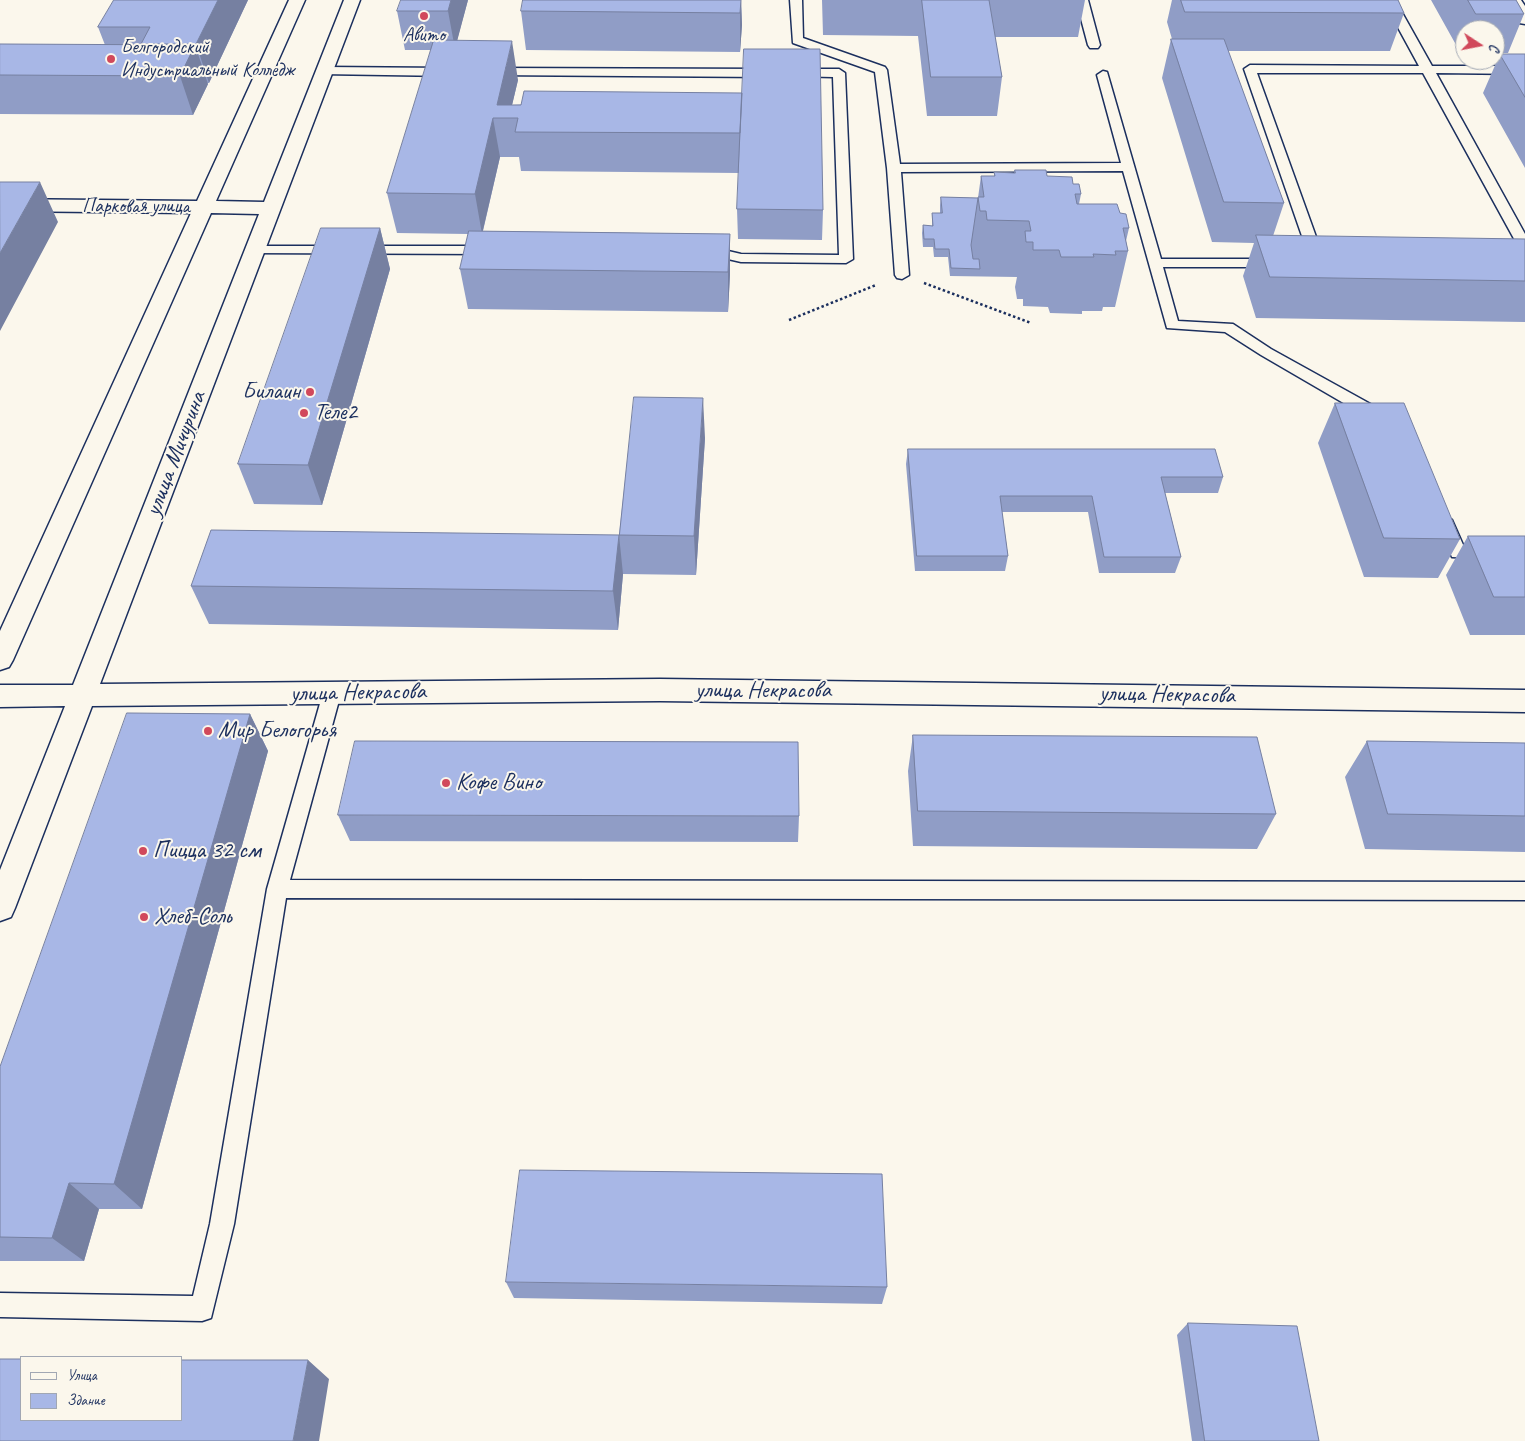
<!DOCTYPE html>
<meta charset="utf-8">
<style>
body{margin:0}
#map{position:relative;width:1525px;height:1441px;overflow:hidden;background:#fbf7ec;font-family:Caveat,sans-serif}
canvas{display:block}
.legend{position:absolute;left:20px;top:1356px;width:162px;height:65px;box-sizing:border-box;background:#fbf7ec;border:1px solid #a1a7b3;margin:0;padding:6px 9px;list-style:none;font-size:15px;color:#1b2f5e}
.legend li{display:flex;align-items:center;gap:10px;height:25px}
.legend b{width:25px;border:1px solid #a1a7b3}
.north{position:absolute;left:1455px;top:20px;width:50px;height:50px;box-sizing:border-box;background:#fbf7ec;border:1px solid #a1a7b3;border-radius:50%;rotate:101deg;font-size:14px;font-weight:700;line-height:20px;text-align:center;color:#1b2f5e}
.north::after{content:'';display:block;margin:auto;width:18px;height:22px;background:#d1495b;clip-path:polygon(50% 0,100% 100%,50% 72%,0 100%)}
</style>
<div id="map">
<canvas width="1525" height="1441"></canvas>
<ul class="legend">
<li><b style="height:6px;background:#fbf7ec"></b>Улица</li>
<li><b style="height:14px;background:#a8b7e6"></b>Здание</li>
</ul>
<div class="north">С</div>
</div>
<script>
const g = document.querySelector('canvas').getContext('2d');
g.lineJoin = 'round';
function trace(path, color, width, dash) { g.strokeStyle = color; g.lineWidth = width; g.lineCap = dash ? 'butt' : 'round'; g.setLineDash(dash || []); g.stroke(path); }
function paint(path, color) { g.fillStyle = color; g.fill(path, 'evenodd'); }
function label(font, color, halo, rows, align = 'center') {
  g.font = font + ' Caveat,sans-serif'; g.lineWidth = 4; g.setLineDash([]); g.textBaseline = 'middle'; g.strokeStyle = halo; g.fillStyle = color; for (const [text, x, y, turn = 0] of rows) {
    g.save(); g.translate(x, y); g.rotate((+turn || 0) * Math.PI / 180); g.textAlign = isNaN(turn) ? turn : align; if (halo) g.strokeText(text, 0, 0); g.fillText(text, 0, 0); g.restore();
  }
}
const path = new Path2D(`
 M924,283L1031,323
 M789,320L876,285`);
const lane = new Path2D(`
 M790,0H802L803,38L885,67L887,70L900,164L1121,163L1097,75L1103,71L1107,72L1161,259H1274L1281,263L1274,267H1163L1178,321L1233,324L1271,349L1383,411L1385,415L1383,419H1371L1261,355L1225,332L1167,328L1123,171L901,172L909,275L902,279L897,278L895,275L887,168L875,72L793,43Z
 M1076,0H1088L1100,45L1098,48H1090L1088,45Z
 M1383,0H1395L1432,66H1525V74L1436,73L1525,234V250L1518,246L1423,73H1257L1324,259L1317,263L1310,259L1244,69L1250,65L1419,66Z
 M324,67L450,68L456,72L450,76L320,74L318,71L320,68Z
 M493,68L768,69L774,73L768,77L489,75L487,72L489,69Z
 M795,69H839L845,73L853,259L846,263L741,262L702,253L700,250L707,246L741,254L839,255L833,77L791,76L789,73Z
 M255,246H489L496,250L489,254L250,253L248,250L250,247Z
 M1446,518L1452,520L1464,547L1525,548V560L1452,557L1438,524L1440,520Z
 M332,686L339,688L341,693L290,880L1525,882V900L286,898L234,1224L211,1318L202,1321L0,1317V1293L193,1296L210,1224L267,889L323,693L325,688Z`);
const street = new Path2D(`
 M289,0H305L216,201L264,202L344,0H360L100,684L660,679L1525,690V712L660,701L92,706L15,908L11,917L0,921V870L65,706L0,707V685H73L259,214L211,213L13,660L9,667L0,670V631L191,213L0,211V199L197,201Z
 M1505,0H1521L1525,6V24L1519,23Z`);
const wall = new Path2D(`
 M114,0H248L209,83H207L208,84L193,115L0,114V44L105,45L98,27Z
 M468,0L457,40L518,80L512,105L742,93L823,210L822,240L738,239L737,209L739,173L521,171L519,157H500L483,231L730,234V274L728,312L468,309L460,269L468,234L397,233L387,193L431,50H405L397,11Z
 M741,0L742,25L740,52L526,50L521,11Z
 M822,0H1085L1078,37H995L1002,77L997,116H927L918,36L823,35Z
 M1172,0H1398L1404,13L1390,51H1228L1284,203L1273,236L1525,239V322L1256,318L1243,276L1254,243L1212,242L1162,78L1171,39H1172L1167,22Z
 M1431,0H1516L1524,14L1508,53H1495V30H1465V52H1460Z
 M1500,54H1525V168L1483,93Z
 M1015,170L1047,176L1073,184L1081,194L1079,204L1120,213L1129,228L1126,241L1128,251L1115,307H1103L1102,311H1082V314L1050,313L1048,307L1023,306V299H1017L1015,287L1017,277L950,276L948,257H934L933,247H923L922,233L923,225L932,226V213H940V205L941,197L978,198L981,176H994V172L1014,173Z
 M380,228L390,269L322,505L254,504L238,464Z
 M1335,403L1460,539L1438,578L1364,577L1318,443Z
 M705,438L696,575L623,574L618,630L209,624L191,586L619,535Z
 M908,449L1223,477L1218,493H1165L1181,557L1175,573H1099L1088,512H1002L1008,556L1005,571H915L906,464Z
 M1468,536H1525V635H1470L1446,575Z
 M250,714L268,751L142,1209H99L84,1261H0V1067Z
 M913,735L1276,814L1257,849L913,846L908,771Z
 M1367,741L1525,743V852L1365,849L1345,777Z
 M338,815L799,816L798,842L350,841Z
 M506,1282L887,1287L882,1304L514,1298Z
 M1188,1323L1319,1441H1192L1177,1335Z`);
const shadedWall = new Path2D(`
 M218,0H248L209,83L196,44Z
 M451,0H468L455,49L448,11Z
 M741,0L742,25L740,52V13Z
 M512,41L518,80L509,118L497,105Z
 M195,45L208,84L193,115L180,76Z
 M493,118L500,157L482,234L475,194Z
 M40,182L58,222L0,331V253Z
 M380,228L390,269L322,505L308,465Z
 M730,234V274L728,312V272Z
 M703,398L705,438L696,575L694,536Z
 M619,535L623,574L618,630L613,591Z
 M250,714L268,751L142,1209L114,1184Z
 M69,1183L99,1209L84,1261L52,1238Z
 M308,1360L329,1379L319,1441H293Z`);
const building = new Path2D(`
 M114,0H218L196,44H141L150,27H98Z
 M401,0H451L448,11H397Z
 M523,0H741L740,13L521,11Z
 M922,0H989L1002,77H931Z
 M1181,0H1398L1404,13L1185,12Z
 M1468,0H1516L1524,14H1476Z
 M1171,39H1224L1284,203L1224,202Z
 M434,40L512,41L497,105H521L524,91L742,93L740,133L515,132L518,118H493L475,194L387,193Z
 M0,44L195,45L180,76L0,75Z
 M744,49H820L823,210L737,209Z
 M1500,54H1525V97Z
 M1015,170H1046L1047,176L1072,177L1073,184H1079L1081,194H1075L1077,204H1117L1120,213L1126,214L1129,228H1123L1128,251H1115L1116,255L1093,254L1094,257H1061L1059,250H1033V242H1026L1025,231H1031L1029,221L987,220L986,211H980L978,197H984L981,176H995L994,172L1015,173Z
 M0,182H40L0,253Z
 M941,197L978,198L971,245L973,259H979L980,269L951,268L949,249H935L934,239H924L923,225L933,226L932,213H942Z
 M321,228H380L308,465L238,464Z
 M469,231L730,234L728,272L460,269Z
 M1256,235L1525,239V281L1270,277Z
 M634,397L703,398L694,536L619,535L613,591L191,586L211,530L619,535Z
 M1335,403H1404L1460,539L1384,538Z
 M908,449H1215L1223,477H1161L1181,557H1104L1092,496H1000L1008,556H917Z
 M1468,536H1525V597H1494Z
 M127,713L250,714L114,1184L69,1183L52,1238L0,1237V1067Z
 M913,735L1257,737L1276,814L918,811Z
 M355,741L798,742L799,816L338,815Z
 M1367,741L1525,743V816L1388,814Z
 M520,1170L882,1174L887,1287L506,1282Z
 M1188,1323L1297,1326L1319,1441H1205Z
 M0,1359H21V1420H181V1360H308L293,1441H0Z`);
const markers = [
 [424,16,5,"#d1495b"],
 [111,59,5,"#d1495b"],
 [310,392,5,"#d1495b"],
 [304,413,5,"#d1495b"],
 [208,731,5,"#d1495b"],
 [446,783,5,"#d1495b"],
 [143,851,5,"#d1495b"],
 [144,917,5,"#d1495b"]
];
const farPoinames = [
 ["Авито",424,36],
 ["Белгородский",121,48,"left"],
 ["Индустриальный Колледж",121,71,"left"]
];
const farStreetnames = [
 ["Парковая улица",136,207]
];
const poiNames = [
 ["Билаин",300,392,"right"],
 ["Теле2",314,413],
 ["Мир Белогорья",218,731],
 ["Кофе Вино",456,783],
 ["Пицца 32 см",153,851],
 ["Хлеб-Соль",154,917]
];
const streetNames = [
 ["улица Мичурина",176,454,-69],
 ["улица Некрасова",763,691],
 ["улица Некрасова",358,693,-1],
 ["улица Некрасова",1167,695,1]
];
trace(lane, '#1b2f5e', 3);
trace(street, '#1b2f5e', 3);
trace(path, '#1b2f5e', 2.5, [2.5, 2.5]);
paint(lane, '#fbf7ec');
paint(street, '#fbf7ec');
paint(wall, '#909dc6');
paint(shadedWall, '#7680a1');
paint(building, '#a8b7e6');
trace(building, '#7680a1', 1);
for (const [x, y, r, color] of markers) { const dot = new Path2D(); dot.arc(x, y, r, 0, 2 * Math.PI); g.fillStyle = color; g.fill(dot); trace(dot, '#fbf7ec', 2); }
label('20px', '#1b2f5e', '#fbf7ec', farPoinames);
label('20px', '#1b2f5e', '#fbf7ec', farStreetnames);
label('24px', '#1b2f5e', '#fbf7ec', poiNames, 'left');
label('24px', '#1b2f5e', '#fbf7ec', streetNames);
</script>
